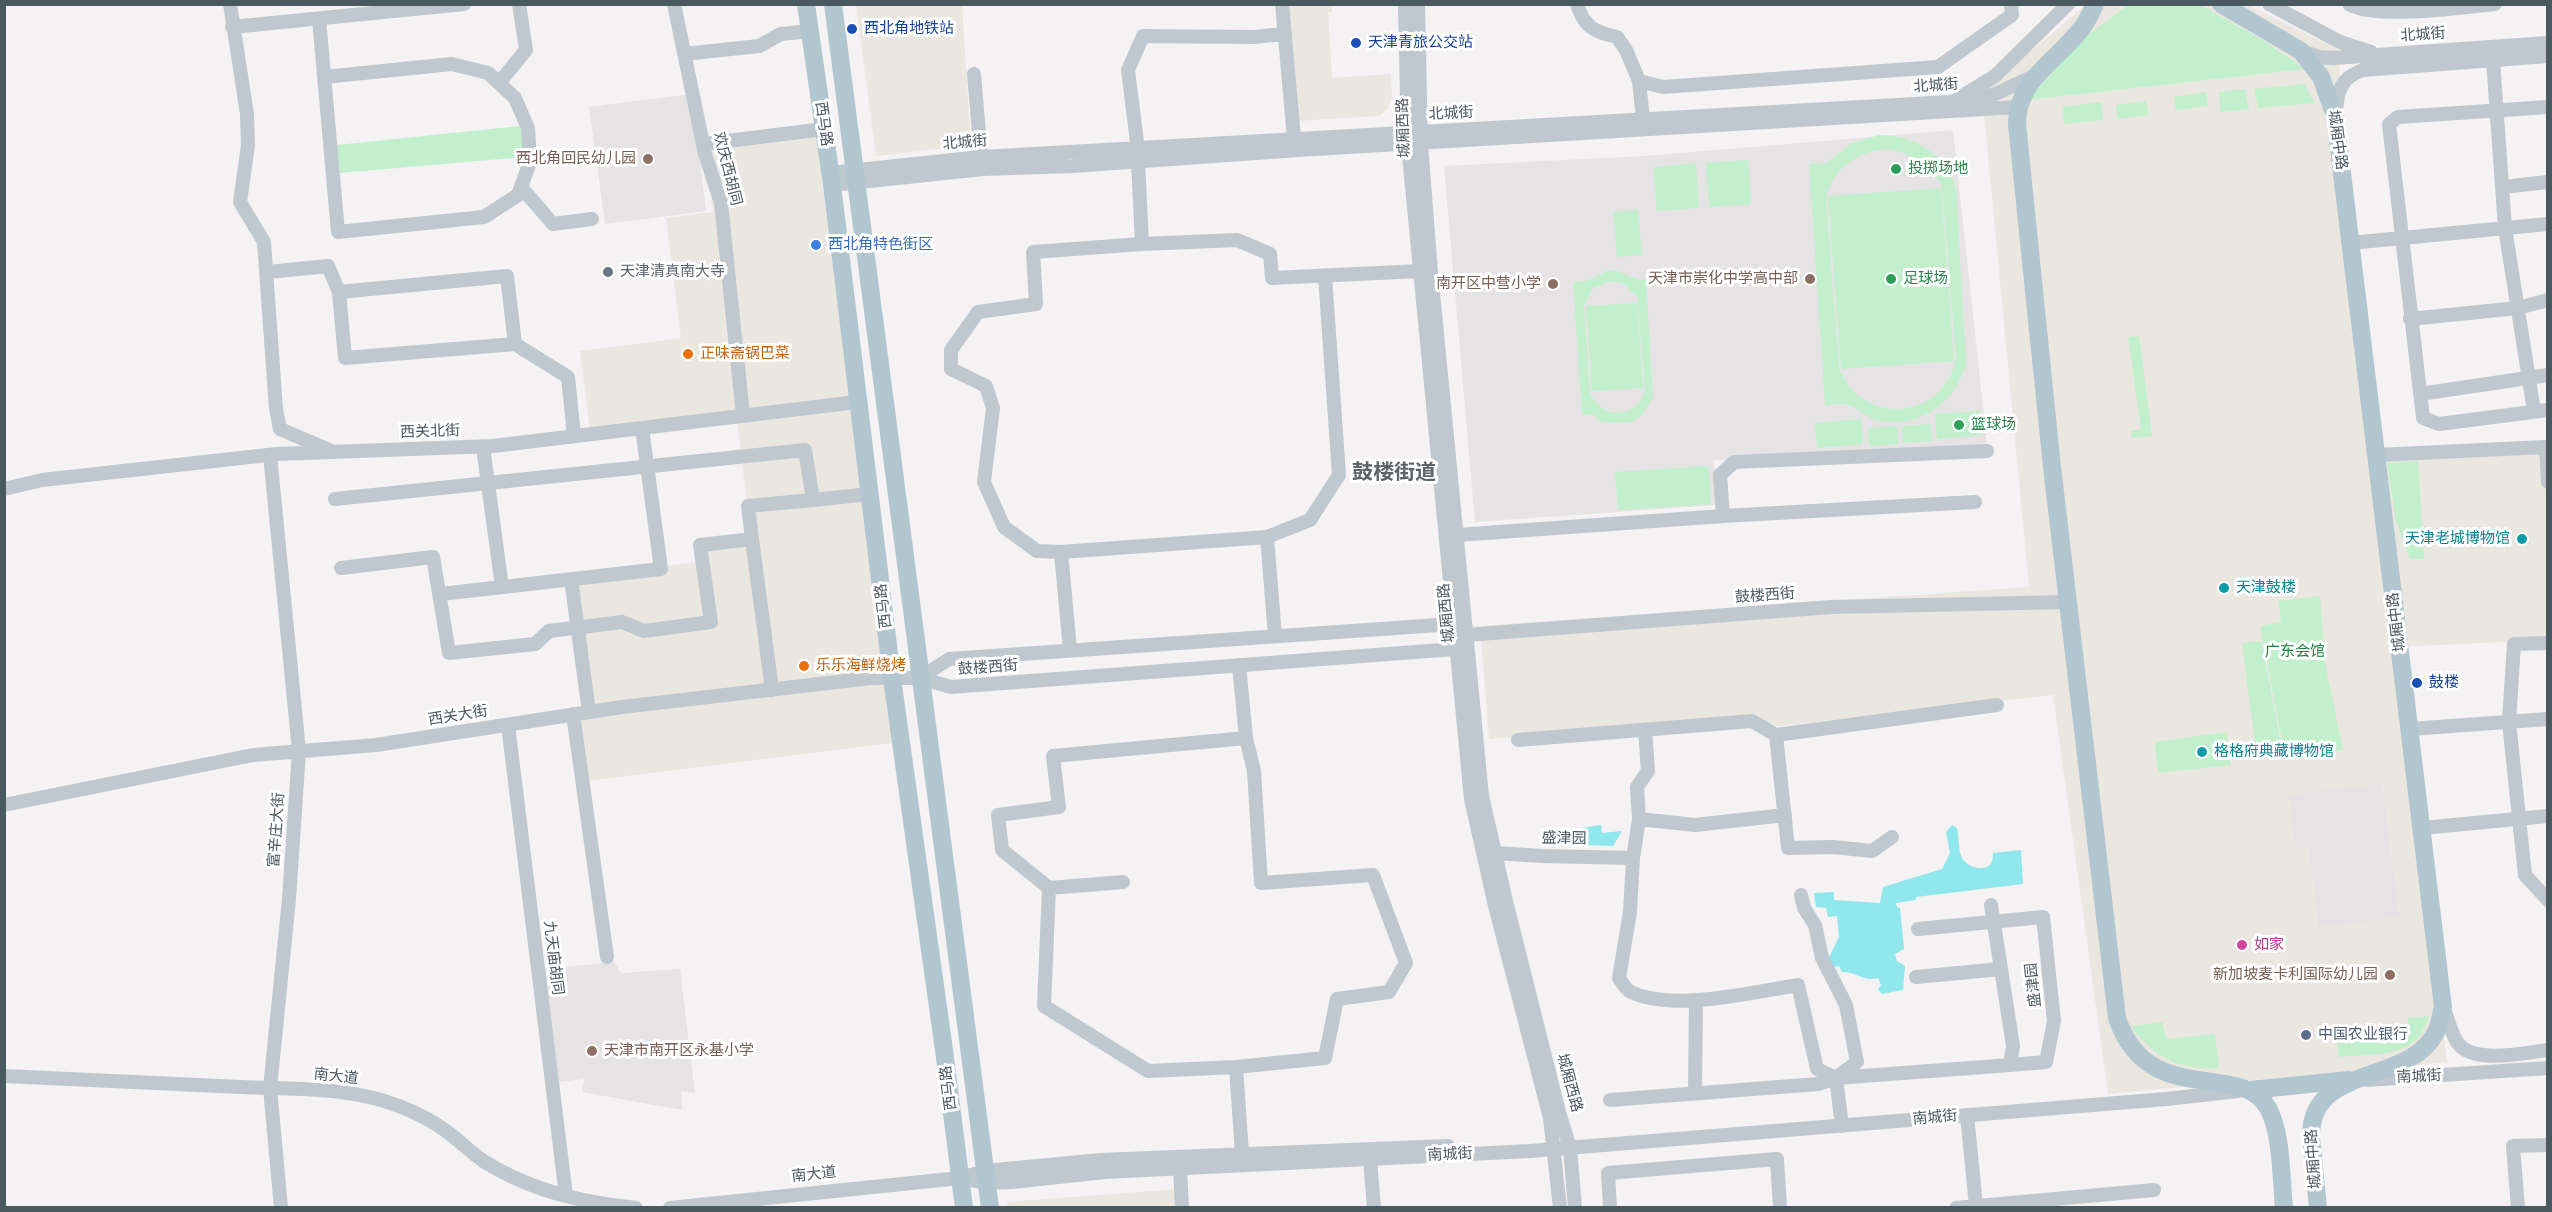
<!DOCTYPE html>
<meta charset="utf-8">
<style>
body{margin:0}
#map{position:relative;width:2552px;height:1212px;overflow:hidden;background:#f4f2f2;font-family:"DM Sans",sans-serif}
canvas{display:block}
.frame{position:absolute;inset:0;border:6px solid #4a585f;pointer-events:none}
</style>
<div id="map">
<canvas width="2552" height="1212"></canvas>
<div class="frame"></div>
</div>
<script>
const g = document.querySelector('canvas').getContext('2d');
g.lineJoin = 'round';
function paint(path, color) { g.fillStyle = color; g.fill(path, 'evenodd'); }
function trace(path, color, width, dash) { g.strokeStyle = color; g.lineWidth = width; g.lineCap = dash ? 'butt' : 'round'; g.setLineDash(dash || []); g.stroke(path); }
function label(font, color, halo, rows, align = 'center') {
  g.font = font + ' "DM Sans","Noto Sans SC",sans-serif'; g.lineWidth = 6; g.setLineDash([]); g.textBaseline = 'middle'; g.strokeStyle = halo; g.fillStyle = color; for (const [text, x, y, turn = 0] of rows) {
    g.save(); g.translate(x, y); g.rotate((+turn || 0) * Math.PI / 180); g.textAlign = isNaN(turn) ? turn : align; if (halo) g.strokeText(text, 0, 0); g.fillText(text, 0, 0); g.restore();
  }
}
const commercial = new Path2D(`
 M856,5H962L971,145L876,156Z
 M1285,5H1332V12H1328L1332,78L1391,74L1392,96L1388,108L1379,116L1296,121Z
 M2086,5H2248L2337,49L2384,457L2547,448V640L2395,647L2447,1062L2108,1094L2053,695L1778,726L1758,719L1489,739L1480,626L2029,587L1982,92Z
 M816,133L892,743L587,781L579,720L590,693L576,577L697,562L695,544L751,537L736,412L590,430L580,351L681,338L666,218L713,212L705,147Z
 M1179,1189V1207L1008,1208L1007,1202Z`);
const education = new Path2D(`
 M691,94L706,211L605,224L589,107Z
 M1953,130L1987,444L1714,460L1716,505L1475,522L1444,166L1645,156Z
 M2382,784L2399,917L2319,927L2309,848L2296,849L2289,795Z
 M614,962L621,973L680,969L695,1093L681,1091L682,1110L582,1092L584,1079L559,1082L542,984L547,983L545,969Z`);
const green = new Path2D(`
 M2128,5H2201L2264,41L2305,69L2027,100L2084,38Z
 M2304,84L2315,103L2258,108L2254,89Z
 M2245,89L2249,109L2220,112L2219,92Z
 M2206,92L2208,106L2176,110L2174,97Z
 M2146,101L2149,115L2117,119L2116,105Z
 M2101,102L2103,120L2064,124L2063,107Z
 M520,126L524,157L340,173L337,145Z
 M1879,135C1913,135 1947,154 1956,188L1966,364C1955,403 1919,430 1877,420C1866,417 1859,409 1848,405C1843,402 1832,405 1825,405L1809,164L1827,163L1852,143ZM1884,149C1909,151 1930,164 1942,187L1956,357C1947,420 1861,428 1839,368L1826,199C1831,169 1856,153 1884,149Z
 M1748,160L1751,204L1709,207L1706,163Z
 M1696,163L1699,208L1657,211L1653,167Z
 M1941,188L1954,361L1841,369L1828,196Z
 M1638,210L1642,255L1617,257L1613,212Z
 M1609,270C1623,270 1633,281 1646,280L1653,398L1640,417L1629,423L1602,422L1592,414L1582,415L1573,282L1587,281ZM1610,281L1624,284L1637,297L1645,388C1641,419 1601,421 1590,393L1584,305L1593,288Z
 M1637,303L1643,388L1592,391L1586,306Z
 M2139,336L2152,436L2132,438L2131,431L2141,429L2128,337Z
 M1980,411L1983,435L1937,439L1935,414Z
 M1861,419L1863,444L1817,448L1815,423Z
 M1931,424L1932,441L1903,443L1902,426Z
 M1897,426L1899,444L1869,446L1868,428Z
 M2418,461L2424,559H2410L2396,521L2387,463Z
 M1708,466L1711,504L1618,510L1615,472Z
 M2320,596L2325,663L2343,750L2286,761L2260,626L2281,622L2279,601Z
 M2261,641L2282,748L2256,751L2242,643Z
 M2227,732L2231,765L2158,773L2155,742Z
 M2429,1016C2416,1060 2378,1053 2339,1057L2337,1038L2362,1035V1030L2408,1024V1018Z
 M2162,1022L2166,1039L2215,1034L2219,1068C2179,1070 2154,1058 2131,1026Z`);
const water = new Path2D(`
 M1601,825L1602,833L1622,831L1613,846L1583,845L1581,828Z
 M1952,825L1957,828C1959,837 1958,850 1962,858C1967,868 1994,877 1993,853L2021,850L2023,884L1916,897V900L1896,903L1897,907L1900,908L1904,949L1895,954L1897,961L1905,966L1903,990L1882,994L1878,989L1881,985L1878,978C1862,982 1858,972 1842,972L1839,966L1833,967L1829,957L1839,937L1837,916L1828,917L1826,908L1816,907L1814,893L1834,892V900L1880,903L1883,887L1942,869L1950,853L1946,832Z`);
const minor = new Path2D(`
 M230,4L247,114L248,145L240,202L264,242L276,409L280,429L329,450
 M674,4L705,154L721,203L743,415
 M1282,4L1294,138
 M1405,4L1408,145L1471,799L1495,906L1550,1118L1560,1208
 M1418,4L1421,144L1431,272L1482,796L1506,901L1559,1112L1570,1148L1575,1208
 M1577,4C1584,27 1594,32 1617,37L1626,50L1639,81L1663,87L1938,67L2012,15L2011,4
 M2269,4L2340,42L2371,52
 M2349,4C2375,20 2462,7 2495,4
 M319,19L338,232L484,217L518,195L530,162L528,128L515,98L488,73L452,64L324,77
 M232,27L464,4
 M2301,51L2319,57L2334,58L2548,43
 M684,54L759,46L781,34L810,31
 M2493,60L2505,228L2534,411
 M974,74L981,157
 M1639,81L1643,119
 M499,83L526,50L519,4
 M1959,98L1995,76L2068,4
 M2548,107L2398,117L2389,124L2423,418L2439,424L2548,410
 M2336,113C2337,92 2340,78 2363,70L2548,56
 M703,144L824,129
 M1138,150L1128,70L1143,36L1253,37L1285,34
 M1138,161L1142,244L1237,240L1270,254L1272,278L1420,271
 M830,173L981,157L1950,102L1993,95L2034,76
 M832,185L983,169L1073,166L1298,150L2018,107
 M521,187L553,224L592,219
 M2502,187L2548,182
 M2350,243L2548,224
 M1142,244L1033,252L1036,304L978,312L951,350V369L986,386L993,408L984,482L1004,527L1037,551L1061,552L1267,537L1275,636
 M268,272L328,266L339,292L345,358L515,344L568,377L574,436
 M339,292L507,276L515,344
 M2410,319L2518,308L2548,300
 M2420,394L2548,375
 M483,447L502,587
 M270,455L299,751L289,899L270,1088L281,1208
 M2376,455L2546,447L2548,482
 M4,489L42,480L277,454L493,446L857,402
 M335,499L805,450L813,500L870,494
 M1723,516L1975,502
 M1457,535L1723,516L1720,475L1734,462L1987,451
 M1267,537L1310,520L1339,475L1325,276
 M752,539L772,690
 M1061,552L1070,650
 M341,568L433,557L449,653L535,644L549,631L622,622L644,631L711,622L700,545L752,539L748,506L813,500
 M571,579L589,712
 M441,594L661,569L642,428
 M2548,643L2514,644L2509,722L2525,875L2548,900
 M1239,665L1246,738
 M920,678L949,659L1453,624L1466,635L1831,607L2068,602
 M573,714L607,957
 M508,725L566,1196
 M2410,729L2548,719
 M1645,730L1648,771L1637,787L1639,819L1633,858L1630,912L1619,978C1622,983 1626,990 1631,992C1673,1012 1753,992 1798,985L1817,1069L1836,1078
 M1776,735L1788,848L1833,847L1872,851L1892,837
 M1518,740L1752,721L1776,735L1997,705
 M4,805L253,755L376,745L622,707L871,678H920L951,687L1455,649L1466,635
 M1639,819L1695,825L1785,815
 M2422,828L2548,816
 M1495,853L1542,856L1633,858
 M1123,882L1049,888L1044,1006L1148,1071L1236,1067L1242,1154
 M1049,888L1002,850L998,815L1059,807L1053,756L1246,738L1254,771L1261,883L1373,875L1406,963L1389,992L1337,999L1325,1058L1236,1067
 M1801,895L1804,908L1815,925L1822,958L1846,1005L1857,1062L1836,1078L1842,1126
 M1918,929L2043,917L2054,1021L2046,1062L2010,1065
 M1916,977L2001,969
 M2443,1007C2448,1018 2451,1033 2457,1042C2472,1065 2524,1053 2548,1050
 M4,1076C83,1079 162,1083 241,1087C287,1089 336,1087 381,1100C404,1107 427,1117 446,1131C460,1141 471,1153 485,1162C531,1191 583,1203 636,1208
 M2367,1080L2548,1068
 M1695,1093L1696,1000
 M1610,1100L1818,1084L1836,1078L2010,1065L2013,1046L1991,905
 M1967,1115L1976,1206
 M1370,1159L1374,1208
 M1180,1168L1182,1208
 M960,1178L987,1183L1012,1182L1105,1172L1530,1151L2166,1099L2238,1091
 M670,1208L960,1178L985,1171L1101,1160L1448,1146
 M1610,1208L1608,1173L1777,1159L1780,1208
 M1956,1208L2154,1190
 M2518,1208L2513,1146L2548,1145`);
const major = new Path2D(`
 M806,4L832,185L892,678L944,1050L964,1208
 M833,4L990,1208
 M2095,4C2091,13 2087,22 2081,29C2057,61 2017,79 2017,124L2052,467L2117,1018C2148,1110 2242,1060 2268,1108C2282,1133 2281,1179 2284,1208
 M2221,4L2301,51L2321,77L2335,116L2443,1007C2441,1014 2440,1023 2437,1030C2411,1087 2310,1062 2311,1137L2318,1208
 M2250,1090L2349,1080`);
const markers = [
 [852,29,6,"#1a4fb4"],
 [1356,43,6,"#1a4fb4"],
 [648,159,6,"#8d6e63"],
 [1896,169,6,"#2e9e5b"],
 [816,245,6,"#3f7fe0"],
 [608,272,6,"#6b7280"],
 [1810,279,6,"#8d6e63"],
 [1891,279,6,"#2e9e5b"],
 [1553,284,6,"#8d6e63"],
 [688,354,6,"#e8710a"],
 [1959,425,6,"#2e9e5b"],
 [2522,539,6,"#0f9aa8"],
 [2224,588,6,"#0f9aa8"],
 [804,666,6,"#e8710a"],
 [2417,683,6,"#1a4fb4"],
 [2202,752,6,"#0f9aa8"],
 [2242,945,6,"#d1479c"],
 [2390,975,6,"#8d6e63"],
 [2306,1035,6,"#5c6f8a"],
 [592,1051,6,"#8d6e63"]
];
const transitNames = [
 ["西北角地铁站",864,29],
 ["天津青旅公交站",1368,43],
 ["鼓楼",2429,683]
];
const streetNames = [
 ["北城街",2423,35,-4],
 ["北城街",1936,86,-4],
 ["北城街",1451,114,-3],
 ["西马路",823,124,82],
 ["城厢西路",1404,128,-92],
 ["城厢中路",2337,140,82],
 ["北城街",965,143,-5],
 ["欢庆西胡同",727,169,76],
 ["西关北街",430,432,-2],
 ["鼓楼西街",1765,596,-4],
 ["西马路",884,606,-97],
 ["城厢西路",1447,613,-95],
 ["城厢中路",2397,622,-97],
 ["鼓楼西街",988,668,-4],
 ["西关大街",458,716,-9],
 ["富辛庄大街",277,830,-86],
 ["盛津园",1564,839,1],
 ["九天庙胡同",553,958,83],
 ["盛津园",2034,985,-96],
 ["南大道",336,1077,6],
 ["南城街",2419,1077,-3],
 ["城厢西路",1569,1083,75],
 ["西马路",949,1088,-97],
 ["南城街",1935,1118,-5],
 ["南城街",1450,1155,-3],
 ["城厢中路",2314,1159,-94],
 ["南大道",814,1175,-6]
];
const educationNames = [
 ["西北角回民幼儿园",636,159],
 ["天津市崇化中学高中部",1798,279],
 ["南开区中营小学",1541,284],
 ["新加坡麦卡利国际幼儿园",2378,975],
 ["天津市南开区永基小学",604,1051,"left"]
];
const leisureNames = [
 ["投掷场地",1908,169],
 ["足球场",1903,279],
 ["篮球场",1971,425]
];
const shopNames = [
 ["西北角特色街区",828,245]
];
const worshipNames = [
 ["天津清真南大寺",620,272]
];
const foodNames = [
 ["正味斋锅巴菜",700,354],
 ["乐乐海鲜烧烤",816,666]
];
const cultureNames = [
 ["天津老城博物馆",2510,539,"right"],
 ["天津鼓楼",2236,588],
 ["格格府典藏博物馆",2214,752]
];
const parkNames = [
 ["广东会馆",2295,652]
];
const hotelNames = [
 ["如家",2254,945]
];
const serviceNames = [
 ["中国农业银行",2318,1035]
];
const districtNames = [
 ["鼓楼街道",1394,473]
];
paint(commercial, '#eae6e0');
paint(education, '#e5e3e4');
paint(green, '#c2f0cd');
paint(water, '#90e7ec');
trace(minor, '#bec8ce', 14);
trace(major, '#b2c6d0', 18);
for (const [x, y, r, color] of markers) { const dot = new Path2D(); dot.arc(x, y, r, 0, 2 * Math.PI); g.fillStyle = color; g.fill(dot); trace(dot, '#fff', 2); }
label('15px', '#164399', '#fff', transitNames, 'left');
label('15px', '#4a585f', '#fff', streetNames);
label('15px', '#785e54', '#fff', educationNames, 'right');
label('15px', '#27864d', '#fff', leisureNames, 'left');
label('15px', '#366cbe', '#fff', shopNames, 'left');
label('15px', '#5b616d', '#fff', worshipNames, 'left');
label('15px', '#c56008', '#fff', foodNames, 'left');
label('15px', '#0d838f', '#fff', cultureNames, 'left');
label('15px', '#19823d', '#fff', parkNames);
label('15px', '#b23c85', '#fff', hotelNames, 'left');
label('15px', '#4e5e75', '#fff', serviceNames, 'left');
label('bold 21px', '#5e6367', '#fff', districtNames);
</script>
